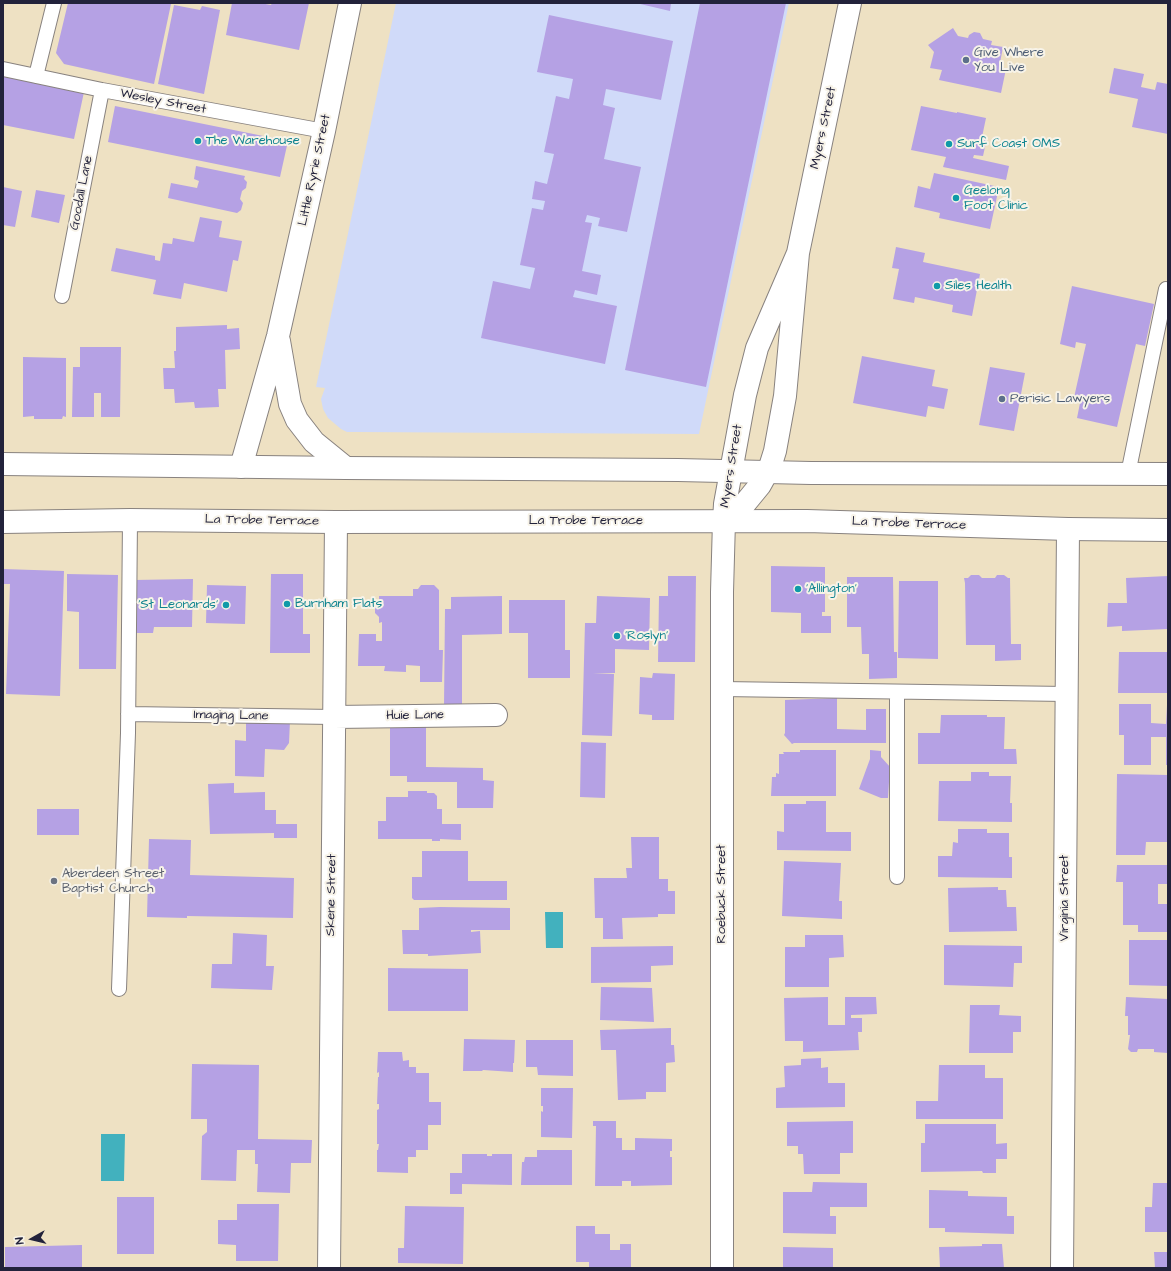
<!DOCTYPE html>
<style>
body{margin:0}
#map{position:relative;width:1171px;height:1271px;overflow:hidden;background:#eee1c3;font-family:"Architects Daughter",sans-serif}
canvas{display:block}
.frame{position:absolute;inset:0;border:4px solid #22223b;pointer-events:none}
.north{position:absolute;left:12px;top:1219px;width:40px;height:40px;-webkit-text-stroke:3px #f7f3e8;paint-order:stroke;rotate:262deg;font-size:11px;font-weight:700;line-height:16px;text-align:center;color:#22223b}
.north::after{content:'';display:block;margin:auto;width:14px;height:18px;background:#22223b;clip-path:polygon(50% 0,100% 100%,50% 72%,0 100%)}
</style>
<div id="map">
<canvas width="1171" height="1271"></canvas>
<div class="frame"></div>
<div class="north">N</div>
</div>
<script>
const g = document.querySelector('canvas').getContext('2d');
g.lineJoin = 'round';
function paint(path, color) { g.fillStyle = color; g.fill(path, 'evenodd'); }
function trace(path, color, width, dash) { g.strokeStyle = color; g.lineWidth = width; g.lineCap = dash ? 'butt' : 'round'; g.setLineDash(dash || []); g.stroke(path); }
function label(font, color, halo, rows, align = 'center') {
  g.font = font + ' "Architects Daughter",sans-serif'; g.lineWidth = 4; g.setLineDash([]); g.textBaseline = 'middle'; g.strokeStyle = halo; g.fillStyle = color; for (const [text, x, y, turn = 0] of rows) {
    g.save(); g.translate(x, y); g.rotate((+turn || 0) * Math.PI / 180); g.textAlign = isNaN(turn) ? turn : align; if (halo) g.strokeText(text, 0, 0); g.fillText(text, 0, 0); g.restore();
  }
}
const built = new Path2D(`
 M396,3H789L699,434L355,432H347L341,429L328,418L323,409L321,399L325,388L316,387Z`);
const water = new Path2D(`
 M545,912H563V948H546Z
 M101,1134H125L124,1181H101Z`);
const building = new Path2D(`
 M68,3L171,4L154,84L64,64L56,53Z
 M232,3H260L271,5L272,3H309L299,50L226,35Z
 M636,3H671L670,11Z
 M700,3H786L706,387L625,370Z
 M174,5L200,10L202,6L220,10L204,94L158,84Z
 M549,15L673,41L661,100L606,89L603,105L615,108L604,159L641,167L627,232L598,226L600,218L587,215L585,222L592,223L582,271L601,275L597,295L575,290L573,297L617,306L605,364L481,338L493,281L530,289L535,268L520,265L532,208L543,210L545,201L532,199L535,181L547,184L554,154L544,152L556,96L569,99L573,79L537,72Z
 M953,28L958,36L968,38L969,35L974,32L980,33L983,39L992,41L991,45L1003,47L999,68L1006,69L1001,93L939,80L942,70L930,68L934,52L928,45Z
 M1114,68L1144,74L1141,87L1155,90L1157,82L1168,84V134L1132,127L1138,99L1109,93Z
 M3,76L84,92L74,139L3,125Z
 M115,106L288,141L280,177L108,142Z
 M921,106L957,113V112L986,118L982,137L987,138L983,156L974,155L973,158L1009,166L1006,180L943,167L946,157L911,150Z
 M196,166L245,176L244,179L247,182L246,188L242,191L240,199L243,203L241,210L237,213L168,198L171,183L197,188L199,181L194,179Z
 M934,173L999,187L990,229L939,218L940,213L914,207L918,186L930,189Z
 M3,187L22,191L15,227L3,225Z
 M36,190L65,195L59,223L31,217Z
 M200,217L222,221L219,237L242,241L238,261L233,260L227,292L184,283L181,299L153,294L156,280L111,271L116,248L155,256V260L160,261L163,243L172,244L173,238L194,242Z
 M896,247L925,253L923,262L980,274L972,316L952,312L953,305L915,297L914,303L893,299L899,269L892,268Z
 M1072,286L1154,304L1145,346L1136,344L1117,427L1077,418L1080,403L1073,402L1086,344L1076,342L1075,348L1060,344Z
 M227,325V329L239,328L240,349L225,350L226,389H218L219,407L195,408L194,402L175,403L174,389H164L163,368H175L174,351H176V327Z
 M80,347H121L120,417H101V393H94V417H72L73,367H80Z
 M862,356L935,370L932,386L948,389L944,409L928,406L926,417L853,403Z
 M23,357L66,358V417L63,416L62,419H34V416L23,417Z
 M990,367L1025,373L1014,431L979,425Z
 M771,566L825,567V612H822V616H831V633H801V613L771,612Z
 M3,569L64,571L60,696L6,694L10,584H3Z
 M67,574L118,575L116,669H79V612L67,611Z
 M271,574H303V634H310V653H270Z
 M971,575H979L982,578H995L997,575H1004L1008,578H1010L1011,644H1021V660L995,661V645H966L965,583L964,578H968Z
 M668,576H696L695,662H658L659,596H668Z
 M1168,576V629L1122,631V626L1107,627L1108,603H1127L1126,578Z
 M847,577H893L894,652H897V678L869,679V654H862L861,627H847Z
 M193,579L192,627H154L153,633H134V580Z
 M899,581H938V659L898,658Z
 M207,585L246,586L245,624L206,623Z
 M421,585H434L439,590V650H443L442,682H420V666L406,665V672L384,671L385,666H358L359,634H376V641H382V622L379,623V617L375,613V604L379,602V596H413V589H418Z
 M502,596V634L462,635V706H444L445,609H451V597Z
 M597,596L650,598L649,650L615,649V673H593L614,674L612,736L582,735L585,623H596Z
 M509,600H565V650H570V678H528V633H509Z
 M1119,652H1168V693H1118Z
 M653,673L675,674L674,720H652V715L639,714L640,677L652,678Z
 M837,698V729L866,730V709H886V743H794L792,744L784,735L785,733V700Z
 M1119,704H1151V723L1166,724L1167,705H1168V765H1166V737H1151V765H1124V735H1119Z
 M941,715H987V717H1005L1004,749H1016L1017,764H918V733H940Z
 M246,720L290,721L289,743L284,750L265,749L264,777L235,776V740L246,741Z
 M426,723V767L483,768V780L494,781L493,808H457V782H407V776H390V726Z
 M581,742L606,743L605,798L580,797Z
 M800,750H836V796H771L772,777H776V773L779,774V754H784L783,752H800Z
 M870,750L881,751V757L891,768L892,782H889L888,798H881L859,789L870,759Z
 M971,772H989V776H1011L1010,803H1012V822L938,821L939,781H971Z
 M1117,774L1168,775V842H1146L1145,855H1116Z
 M234,783V793L265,792V810H276V824H297V838H274V833L210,834L208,784Z
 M408,791H427V793H434L437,796V809H442V824H461V840L440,839V841H432V839H378V821H386V797H408Z
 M806,801H826V832H851V851L777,850V831L784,832V804H806Z
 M37,809H79V835H37Z
 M958,829H987V833H1009V857H1012V878L938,877V856H952L953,842L958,843Z
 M631,837H659V879H668V891H675V914H658V917L622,918L623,939H603V918H595L594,878H627L626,868H632Z
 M149,839L191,840L190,875L294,878L293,918L187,916V918L147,917Z
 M422,851H468V881H507V900H414L412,898V877H422Z
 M784,861L841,863L839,901H842V919L782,916Z
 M1117,865H1168V884H1158V904H1168V932H1138V925H1123V882H1116Z
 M998,887V890H1006L1007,907H1016L1017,931L949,932L948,888Z
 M440,907L510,908V930H471V932L480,931L481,953L428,956V954H403L402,930H419V908Z
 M233,933L267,935L266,966H274L272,990L211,988L212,964H232Z
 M805,935H843L844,957L829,958V987H785V947H805Z
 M1129,940H1168V986L1129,985Z
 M944,945L1022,946V963H1014L1013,987L944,985Z
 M673,946V965L651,966V982L591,983V947Z
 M388,968L468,969V1011H388Z
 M601,987L652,988L654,1022L600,1020Z
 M828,997V1025H845V997H876L877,1014L851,1015V1018H862V1032H858L859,1050L803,1052V1041H785L784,998Z
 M1126,997L1168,999V1053L1154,1052V1049H1138L1137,1052H1131L1128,1049L1130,1035H1128V1016H1125Z
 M970,1005H1000L999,1015L1021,1016V1032H1013V1053H969Z
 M671,1028V1045H674L675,1062L666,1063V1092H646V1099L618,1100L616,1050H601L600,1030Z
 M464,1039L515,1040L514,1063H513V1072L483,1070L482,1071H463Z
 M526,1040H573V1076L538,1075L537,1067H526Z
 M378,1052H402L403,1061L409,1060V1067H416V1073H429V1102H441V1125H428V1150H416V1157H408V1173L377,1172V1150H378L379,1144H377V1110L379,1109V1104H377L378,1077H379V1072L377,1073Z
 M821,1058V1068L828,1067V1083H845V1107L776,1108V1088L785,1087L784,1066L801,1065V1059Z
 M192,1064L259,1065L258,1139L312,1140L311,1163H291L290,1193L257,1192L258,1164H255V1150H237L236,1181L201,1180L202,1136L207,1132V1119H191Z
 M939,1065H985V1078H1003V1119H916V1101H938Z
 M541,1088H573L572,1138L541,1137V1111L543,1112V1106H541Z
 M593,1121H616V1138H622V1150H635V1138L672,1139V1151H670V1157H672V1185L631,1186V1181H622V1186H595L596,1126H593Z
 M853,1121V1153H840V1174H804L803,1154H798V1146H787V1122Z
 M925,1124H996V1144L1007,1143V1159H996V1173H983L982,1171L921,1172V1143H925Z
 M537,1150H572V1185H521L522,1162H524L525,1157H537Z
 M462,1154H487V1156H492V1154H512V1185L462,1184V1194H450V1173H462Z
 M813,1182L867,1183V1207H830V1216H836V1234L783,1233V1192H812Z
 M1153,1183H1168V1232H1145V1207H1152Z
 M929,1190L968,1191V1196L1007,1197V1216H1014V1234L945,1232V1228H929Z
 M117,1197H154V1254H117Z
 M237,1204H279L278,1261H236V1245L218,1244V1220H237Z
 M405,1206L464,1207L463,1264L398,1263V1248H404Z
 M576,1226H595V1234H610V1250H620V1244H631V1268L589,1267V1262H576Z
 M982,1244H1002L1004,1268H940L939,1247L982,1246Z
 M82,1245V1268H5V1247Z
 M783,1247L833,1248V1268H783Z
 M1154,1252H1168V1268H1155Z`);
const service = new Path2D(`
 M3,69L102,90L324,131
 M36,76L54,3
 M62,296L102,90
 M1128,474L1166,289
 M722,689L1066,694
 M128,714L334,717
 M897,877V692
 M119,989L128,733L130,520`);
const minor = new Path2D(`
 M279,341L290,404L297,420L314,442L346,468
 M241,467L278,336L324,131L350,3
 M724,521L742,507L760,485L770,467L775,451L785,396L798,253L850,3
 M334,717L496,715
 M329,1268L336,522
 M722,1268V592L724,521L725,504L745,395L757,348L798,253
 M1062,1268L1068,529`);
const trunk = new Path2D(`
 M3,464L346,468L678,470L811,473L1168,474
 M3,522L130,520L336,522L807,521L1068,529L1168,530`);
const markers = [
 [966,60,4,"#5c6f8a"],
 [198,141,4,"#0f9aa8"],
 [949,144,4,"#0f9aa8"],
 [956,198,4,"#0f9aa8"],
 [937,286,4,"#0f9aa8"],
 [1002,399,4,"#5c6f8a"],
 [798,589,4,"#0f9aa8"],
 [287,604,4,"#0f9aa8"],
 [226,605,4,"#0f9aa8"],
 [617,636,4,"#0f9aa8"],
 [54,881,4,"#6b7280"]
];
const serviceNames = [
 ["Give Where",974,53],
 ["You Live",974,68],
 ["Perisic Lawyers",1010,399]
];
const streetNames = [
 ["Wesley Street",163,102,11],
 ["Myers Street",824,128,-78],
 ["Little Ryrie Street",315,170,-78],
 ["Goodall Lane",82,193,-79],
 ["Myers Street",732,466,-81],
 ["La Trobe Terrace",262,521,1],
 ["La Trobe Terrace",586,521],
 ["La Trobe Terrace",909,524,2],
 ["Imaging Lane",231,716,1],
 ["Huie Lane",415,716,-1],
 ["Roebuck Street",722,894,-90],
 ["Skene Street",332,895,-89],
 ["Virginia Street",1065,898,-90]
];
const cultureNames = [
 ["The Warehouse",206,141],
 ["Surf Coast OMS",957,144],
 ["Geelong",964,191],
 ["Foot Clinic",964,206],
 ["Siles Health",945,286],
 ["'Allington'",806,589],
 ["Burnham Flats",295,604],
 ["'St Leonards'",218,605,"right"],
 ["'Roslyn'",625,636]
];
const worshipNames = [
 ["Aberdeen Street",62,874],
 ["Baptist Church",62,889]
];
paint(built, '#d0daf9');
paint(water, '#42b1be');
paint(building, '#b5a1e4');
trace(service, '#88827f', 16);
trace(minor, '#88827f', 24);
trace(trunk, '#88827f', 24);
trace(service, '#fff', 14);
trace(minor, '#fff', 22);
trace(trunk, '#fff', 22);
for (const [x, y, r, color] of markers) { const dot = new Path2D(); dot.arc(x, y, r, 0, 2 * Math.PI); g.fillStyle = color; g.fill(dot); trace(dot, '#f7f3e8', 1.5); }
label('13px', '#4e5e75', '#f7f3e8', serviceNames, 'left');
label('13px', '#22223b', '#f7f3e8', streetNames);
label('13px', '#0d838f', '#f7f3e8', cultureNames, 'left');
label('13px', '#5b616d', '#f7f3e8', worshipNames, 'left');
</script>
